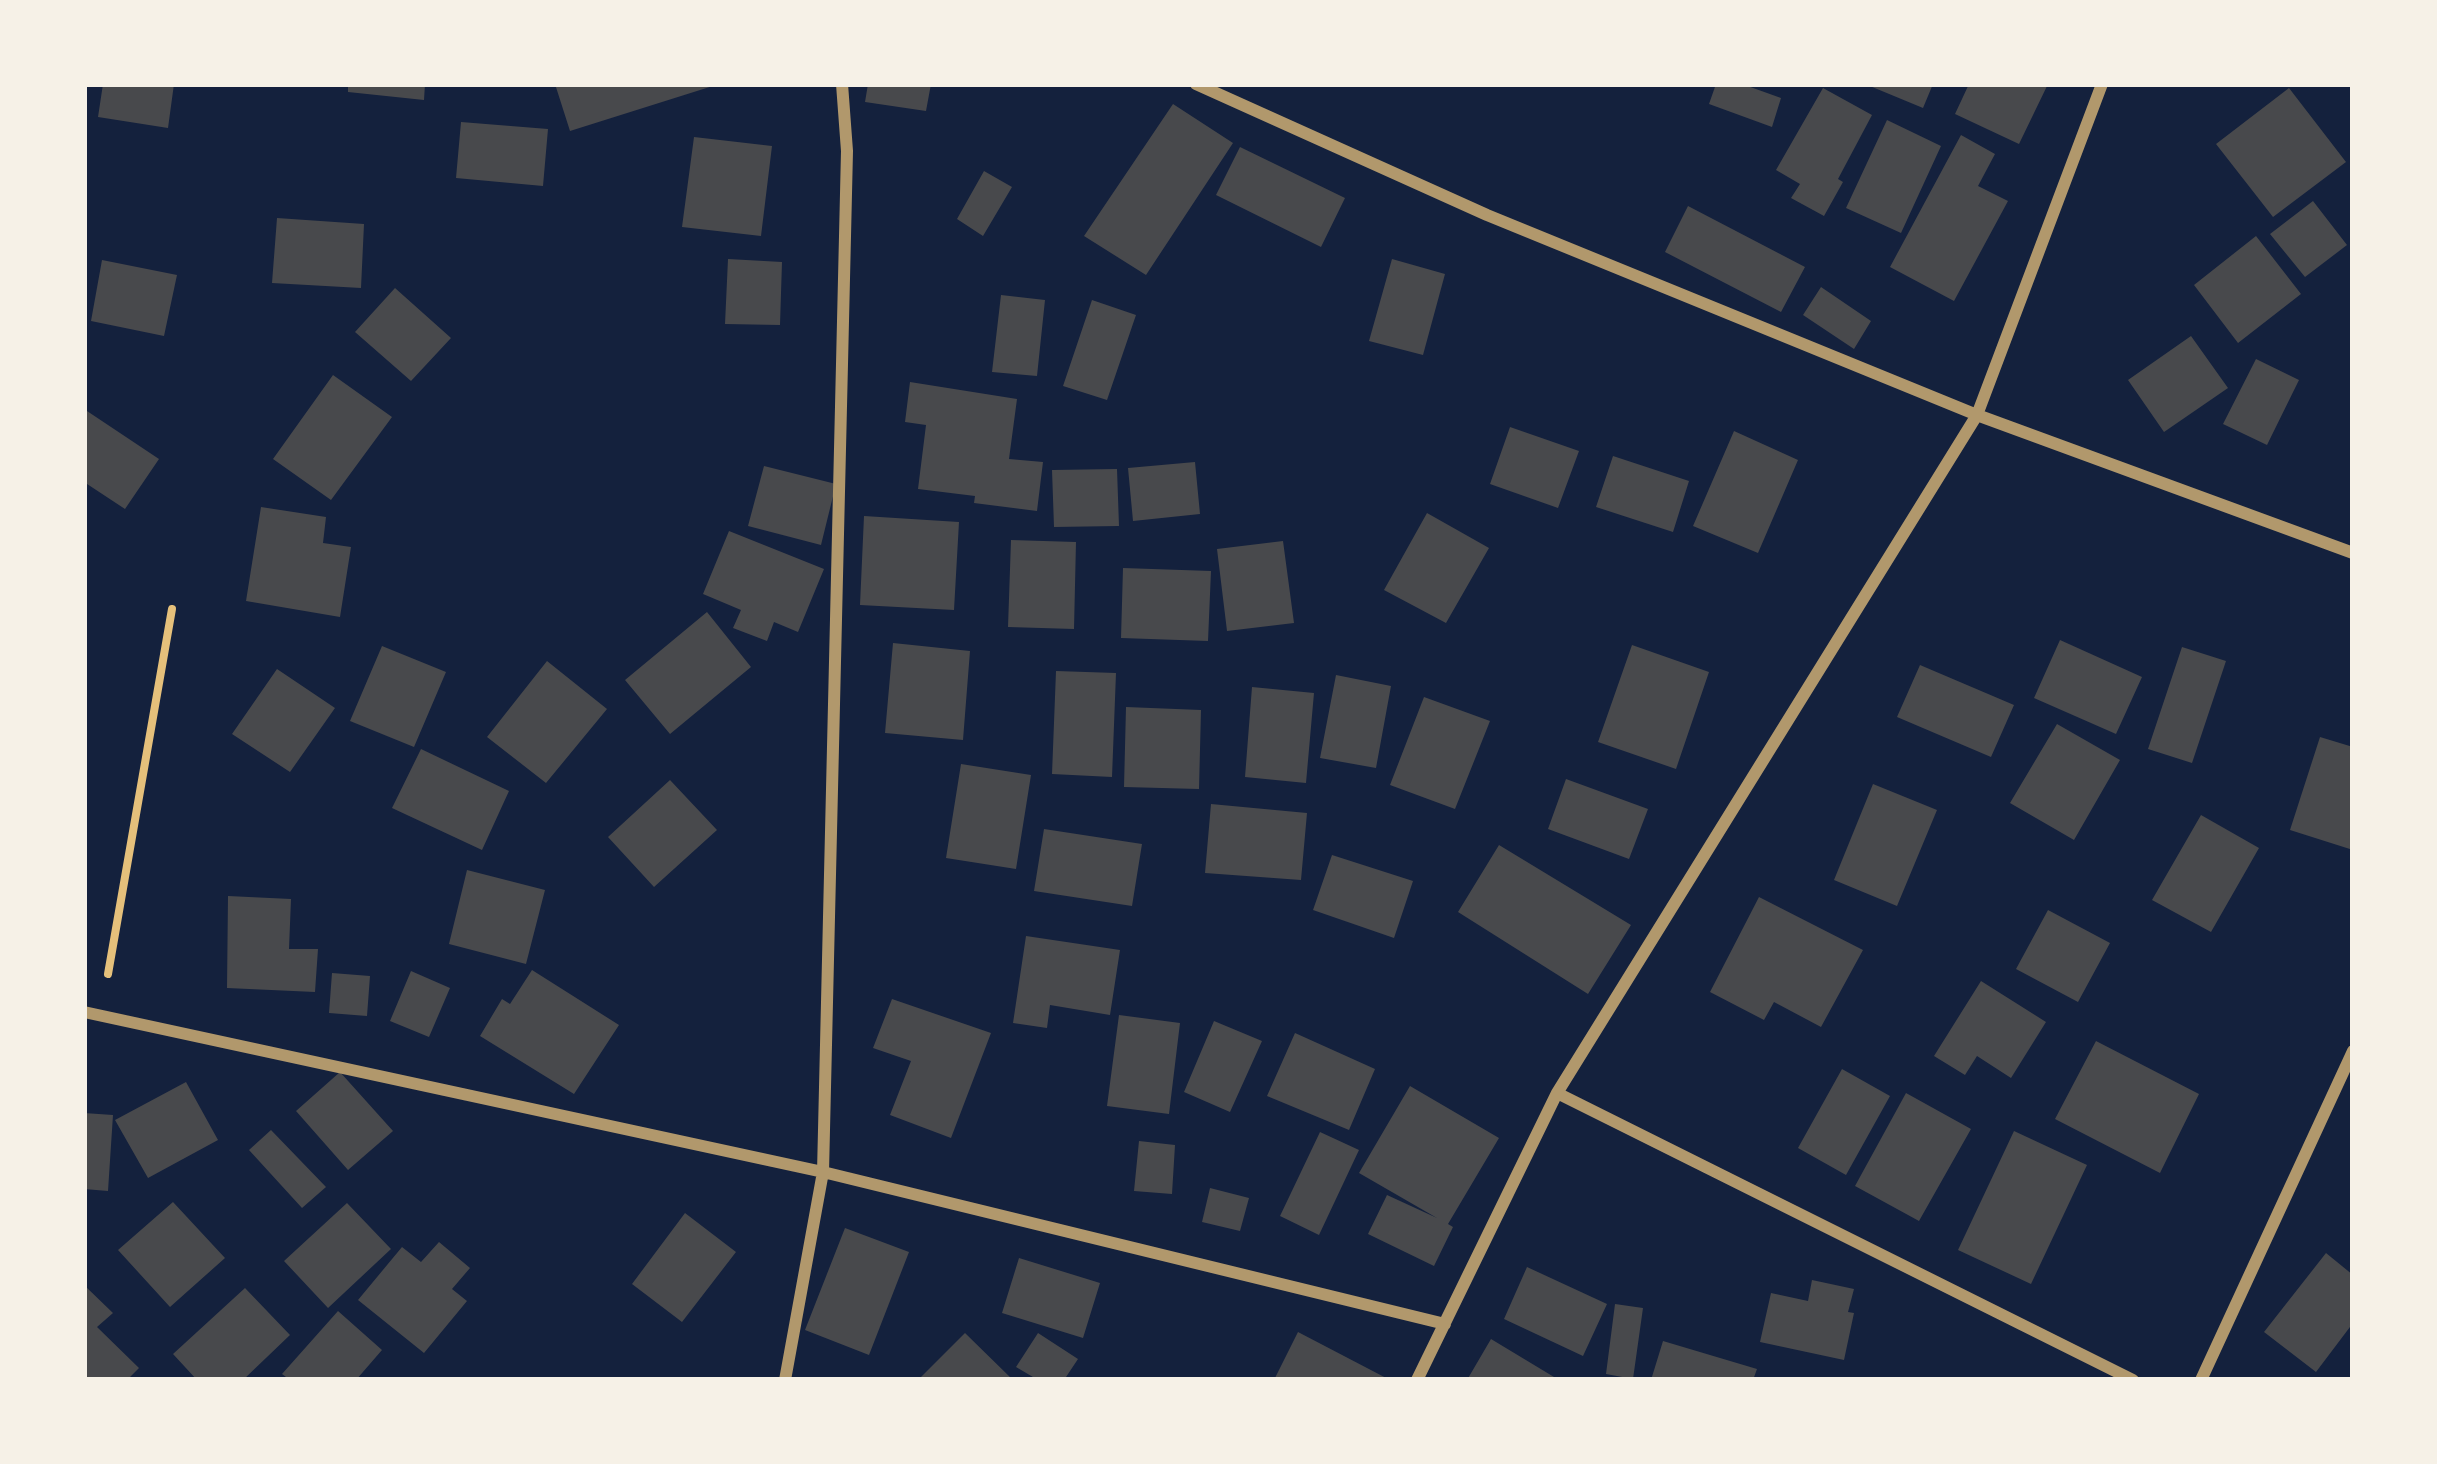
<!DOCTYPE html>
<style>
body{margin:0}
#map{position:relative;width:2437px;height:1464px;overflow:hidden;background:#14213d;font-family:"Libre Baskerville",serif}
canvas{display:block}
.frame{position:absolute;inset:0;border:87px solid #f6f1e7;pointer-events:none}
</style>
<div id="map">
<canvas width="2437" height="1464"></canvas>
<div class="frame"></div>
</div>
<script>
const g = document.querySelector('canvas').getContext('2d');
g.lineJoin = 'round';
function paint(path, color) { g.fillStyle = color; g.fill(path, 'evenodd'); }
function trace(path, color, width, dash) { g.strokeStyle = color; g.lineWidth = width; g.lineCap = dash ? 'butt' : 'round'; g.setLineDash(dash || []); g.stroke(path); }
const building = new Path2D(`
 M103,84H174L168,128L98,117Z
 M348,84H425L424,100L348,92Z
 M555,84H715L716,85L570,131Z
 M868,84H931L926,111L865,102Z
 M1716,84H1742L1781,98L1772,127L1709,104Z
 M1865,84H1933L1923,108Z
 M1969,84H2048L2019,144L1955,114Z
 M1823,88L1872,115L1838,179L1843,182L1824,216L1791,198L1800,184L1776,170Z
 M2289,88L2346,162L2273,217L2216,144Z
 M1173,104L1233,143L1146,275L1084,236Z
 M1887,120L1941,146L1901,233L1846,208Z
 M461,122L548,129L543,186L456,178Z
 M1961,135L1995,154L1978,186L2008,201L1954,301L1890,267Z
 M694,137L772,146L761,236L682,227Z
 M1240,147L1345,198L1321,247L1216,195Z
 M984,171L1012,187L983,236L957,219Z
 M2313,201L2347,245L2305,277L2270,234Z
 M1688,206L1805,267L1781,312L1665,252Z
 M277,218L364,224L361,288L272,283Z
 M2256,236L2301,294L2238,343L2194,285Z
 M728,259L782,262L780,325L725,324Z
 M1392,259L1445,274L1423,355L1369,341Z
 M102,260L177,275L164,336L91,321Z
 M1821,287L1871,321L1854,349L1803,315Z
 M395,288L451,338L411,381L355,332Z
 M1001,295L1045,300L1037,376L992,372Z
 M1092,300L1136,315L1107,400L1063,386Z
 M2191,336L2228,388L2164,432L2128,380Z
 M2256,359L2299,380L2267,445L2223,424Z
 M333,375L392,417L331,500L273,459Z
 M910,382L1017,399L1009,459L1043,462L1037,511L974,503L975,496L918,489L926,425L905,422Z
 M84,409L159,459L125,509L84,482Z
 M1510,427L1579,451L1558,508L1490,484Z
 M1734,431L1798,460L1758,553L1693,526Z
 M1613,456L1689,481L1673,532L1596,507Z
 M1195,462L1200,514L1133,521L1128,468Z
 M764,466L836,484L821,545L748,526Z
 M1117,469L1119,526L1054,527L1052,470Z
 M261,507L326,517L323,543L351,547L340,617L246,601Z
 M1427,513L1489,548L1446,623L1384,590Z
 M864,516L959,522L954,610L860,605Z
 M729,531L824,569L798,632L774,622L767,641L733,628L741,610L703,594Z
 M1011,540L1076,542L1074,629L1008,627Z
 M1283,541L1294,623L1227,631L1217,549Z
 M1123,568L1211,571L1208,641L1121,638Z
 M707,612L751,667L670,734L625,680Z
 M2060,640L2142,677L2116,734L2034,698Z
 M893,643L970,651L963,740L885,733Z
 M1632,645L1709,672L1676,769L1598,742Z
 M382,646L446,672L414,747L350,721Z
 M2182,647L2226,661L2192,763L2148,749Z
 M547,661L607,709L546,783L487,737Z
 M1920,665L2014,705L1991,757L1897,717Z
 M277,669L335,708L290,772L232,734Z
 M1056,671L1116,673L1112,777L1052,774Z
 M1336,675L1391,686L1376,768L1320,758Z
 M1252,687L1314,693L1306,783L1245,777Z
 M1424,697L1490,721L1455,809L1390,785Z
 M1126,707L1201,710L1199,789L1124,787Z
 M2057,724L2120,760L2074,840L2010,803Z
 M2320,737L2353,747V850L2290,830Z
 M421,749L509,791L482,850L392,808Z
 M961,764L1031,775L1016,869L946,858Z
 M1566,779L1648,809L1629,859L1548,829Z
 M670,780L717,830L654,887L608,837Z
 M1873,784L1937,810L1897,906L1834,880Z
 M1211,804L1307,813L1301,880L1205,873Z
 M2201,815L2259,848L2211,932L2152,900Z
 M1044,829L1142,844L1132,906L1034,891Z
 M1499,845L1631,925L1588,994L1458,912Z
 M1332,855L1413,881L1394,938L1313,910Z
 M467,870L545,890L526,964L449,944Z
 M228,896L291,899L289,949H318L315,992L227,988Z
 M1759,897L1863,950L1821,1027L1774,1002L1764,1020L1710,992Z
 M2048,910L2110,943L2078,1002L2016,969Z
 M1026,936L1120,950L1110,1015L1050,1005L1047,1028L1013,1023Z
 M532,970L619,1025L574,1094L480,1036L502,999L510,1004Z
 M411,971L450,988L429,1037L390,1021Z
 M332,973L370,976L367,1016L329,1013Z
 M1981,981L2046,1022L2011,1078L1977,1056L1965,1075L1934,1056Z
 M892,999L991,1033L951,1138L890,1115L911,1061L873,1048Z
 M1119,1015L1180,1023L1169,1114L1107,1106Z
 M1214,1021L1262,1041L1230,1112L1184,1092Z
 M1295,1033L1375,1069L1349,1130L1267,1096Z
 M2096,1041L2199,1094L2160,1173L2055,1119Z
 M1842,1069L1890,1096L1846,1175L1798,1148Z
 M340,1072L393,1131L348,1170L296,1111Z
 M186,1082L218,1140L148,1178L115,1120Z
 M1410,1086L1499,1138L1448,1224L1453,1227L1434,1266L1368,1234L1387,1195L1437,1218L1359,1173Z
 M1906,1093L1971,1129L1919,1221L1855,1186Z
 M84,1113L113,1115L108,1191L84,1189Z
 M271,1130L326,1187L302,1208L249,1150Z
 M2014,1131L2087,1165L2031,1284L1958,1250Z
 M1320,1132L1359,1150L1319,1235L1280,1216Z
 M1139,1141L1175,1145L1172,1194L1134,1191Z
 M1210,1188L1249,1198L1240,1231L1202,1222Z
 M173,1202L225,1258L170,1307L118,1250Z
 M347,1203L391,1249L328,1308L284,1261Z
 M685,1213L736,1252L682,1322L632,1284Z
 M845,1228L909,1252L869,1355L805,1330Z
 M439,1242L470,1268L452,1289L467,1301L424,1353L358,1300L402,1247L421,1262Z
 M2326,1253L2353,1275V1323L2316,1372L2264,1332Z
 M1019,1258L1100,1283L1083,1338L1002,1313Z
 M1527,1267L1607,1304L1583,1356L1504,1319Z
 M1812,1280L1854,1289L1848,1312L1854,1313L1844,1360L1760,1342L1771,1293L1808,1301Z
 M84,1285L113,1313L97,1327L139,1368L127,1380H84Z
 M245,1288L290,1335L243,1380H197L173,1354Z
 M1615,1304L1643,1308L1633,1379L1606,1374Z
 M338,1311L382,1350L356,1380H290L282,1374Z
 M1298,1332L1390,1380H1274Z
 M965,1333L1013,1380H918Z
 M1038,1333L1078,1359L1064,1380H1038L1016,1367Z
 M1491,1339L1559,1380H1467Z
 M1663,1341L1757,1369L1753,1380H1651Z`);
const path = new Path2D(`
 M108,974L172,609`);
const minor = new Path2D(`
 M1196,84L1487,215L1977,415L2353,553
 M84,1012L823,1172L1445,1324
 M1557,1093L2133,1380
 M785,1380L823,1172L847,151L842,84
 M1417,1380L1557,1093L1977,415L2102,84
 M2201,1380L2353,1051`);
paint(building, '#48494c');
trace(path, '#e5c07b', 8);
trace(minor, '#b1986c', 12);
</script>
